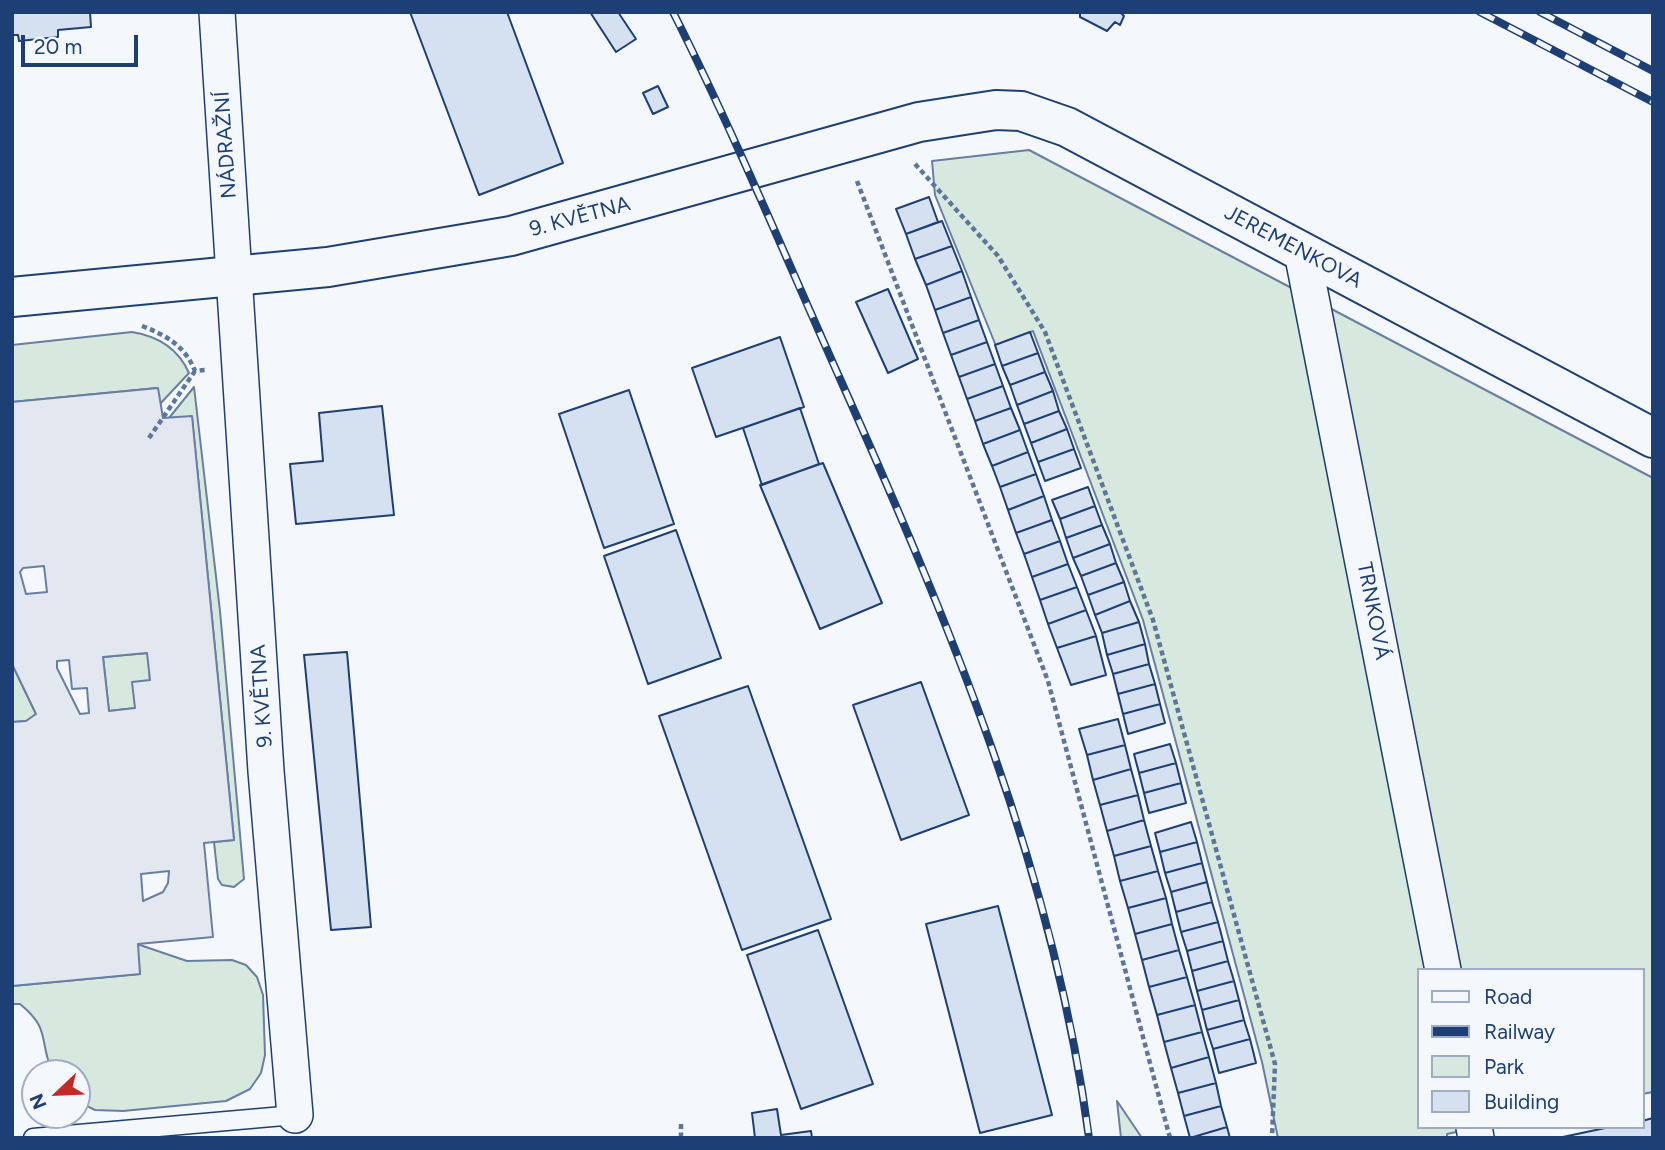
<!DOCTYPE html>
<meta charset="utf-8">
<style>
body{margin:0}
#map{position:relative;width:1665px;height:1150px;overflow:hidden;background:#f4f7fb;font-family:Figtree,sans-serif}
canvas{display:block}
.frame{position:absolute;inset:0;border:14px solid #1d3f73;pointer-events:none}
.legend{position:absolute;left:1417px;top:968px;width:228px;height:161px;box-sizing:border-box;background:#f4f7fb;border:2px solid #9eadc5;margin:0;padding:9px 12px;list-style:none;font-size:21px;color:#1d3f73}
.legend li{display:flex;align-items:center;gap:14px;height:35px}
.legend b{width:35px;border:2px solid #9eadc5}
.north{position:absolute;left:21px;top:1059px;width:70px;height:70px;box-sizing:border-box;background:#f4f7fb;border:2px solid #9eadc5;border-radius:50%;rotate:247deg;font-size:19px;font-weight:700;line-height:28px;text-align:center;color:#1d3f73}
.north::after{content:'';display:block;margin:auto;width:24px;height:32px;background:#c62828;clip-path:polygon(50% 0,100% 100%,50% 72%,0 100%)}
.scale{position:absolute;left:21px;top:35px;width:117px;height:32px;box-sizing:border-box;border:4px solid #1d3f73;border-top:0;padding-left:9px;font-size:21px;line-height:24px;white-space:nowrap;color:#1d3f73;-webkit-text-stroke:5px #f4f7fb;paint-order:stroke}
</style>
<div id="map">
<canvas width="1665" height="1150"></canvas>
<div class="frame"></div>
<ul class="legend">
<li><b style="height:9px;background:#f4f7fb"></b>Road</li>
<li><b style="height:9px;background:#1d3f73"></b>Railway</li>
<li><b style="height:19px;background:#d7e8df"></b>Park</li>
<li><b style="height:19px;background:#d5e0f0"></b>Building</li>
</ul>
<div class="north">N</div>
<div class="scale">20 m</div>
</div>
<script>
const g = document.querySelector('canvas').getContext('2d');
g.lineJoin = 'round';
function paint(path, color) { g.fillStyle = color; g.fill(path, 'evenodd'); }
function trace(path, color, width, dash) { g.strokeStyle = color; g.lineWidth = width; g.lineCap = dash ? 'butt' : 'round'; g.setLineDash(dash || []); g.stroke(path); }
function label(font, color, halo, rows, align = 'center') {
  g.font = font + ' Figtree,sans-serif'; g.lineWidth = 5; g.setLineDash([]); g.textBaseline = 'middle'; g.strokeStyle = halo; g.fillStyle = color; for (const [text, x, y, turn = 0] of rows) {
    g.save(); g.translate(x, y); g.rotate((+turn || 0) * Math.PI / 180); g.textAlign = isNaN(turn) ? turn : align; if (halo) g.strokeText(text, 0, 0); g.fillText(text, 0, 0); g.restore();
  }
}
const green = new Path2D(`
 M1029,150L1653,478V1092L1642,1094V970H1418V1127H1479L1447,1134V1138H1278L1262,1062L1143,620L1033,331L996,346L935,195L932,161Z
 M132,332C157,336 178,348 189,373L159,405L157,388L12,402V345Z
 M194,387L220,611L244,879L234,887L222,885L218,879L214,842L234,840L192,417L169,418Z
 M148,653L150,681L135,708L109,711L103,657Z
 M12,664L36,714L27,721L12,722Z
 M137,944L187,961L232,960L246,965L257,977L263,995L265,1055L261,1073L250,1089L226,1101L123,1111L95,1110L77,1101V1073H53C38,1041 52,1030 20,1004H12V986L140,974Z
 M1117,1101L1142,1138H1121Z`);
const parking = new Path2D(`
 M158,388L163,418L192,416L234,840L204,843L213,937L138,944L140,974L12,986V722L26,721L36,714L12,664V402ZM44,566L47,592L26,594L20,572L23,568ZM147,653L150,680L132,682L135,708L109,711L103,657ZM69,660L72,689L87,688L89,713L80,714L57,668V661ZM169,871L168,883L163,892L143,901L141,874Z`);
const building = new Path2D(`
 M12,12H90L91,27L58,30V37L19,41L18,35H12Z
 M410,12H507L563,163L479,195Z
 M590,12H618L636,39L616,52Z
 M1080,12H1120L1124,16L1120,25L1115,22L1107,31L1080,17Z
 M658,86L668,107L653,114L643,93Z
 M929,197L938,222L906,234L896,209Z
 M942,221L952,246L915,259L906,234Z
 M952,246L962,271L926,285L915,259Z
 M962,271L971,297L935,310L926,285Z
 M888,289L918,359L888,373L856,302Z
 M971,297L979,320L943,333L935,310Z
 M979,320L987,342L951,355L943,333Z
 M1030,332L1038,353L1002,366L995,345Z
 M780,337L804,407L716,437L692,368Z
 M987,342L995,364L959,377L951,355Z
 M1038,353L1045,372L1010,385L1002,366Z
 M995,364L1003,386L967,399L959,377Z
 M1045,372L1053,391L1017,405L1010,385Z
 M1003,386L1011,408L975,421L967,399Z
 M629,390L674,524L604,548L559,414Z
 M1053,391L1059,411L1024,424L1017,405Z
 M382,406L394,515L296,524L290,464L323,461L319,413Z
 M800,408L819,464L762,485L743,428Z
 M1011,408L1020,430L983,444L975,421Z
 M1059,411L1067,429L1031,443L1024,424Z
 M1067,429L1074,449L1038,462L1031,443Z
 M1020,430L1028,452L992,466L983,444Z
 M1074,449L1081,468L1045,481L1038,462Z
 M1028,452L1036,474L1000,487L992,466Z
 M823,463L882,603L820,629L760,485Z
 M1036,474L1044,496L1008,510L1000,487Z
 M1088,487L1095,506L1060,519L1052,500Z
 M1044,496L1052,520L1016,533L1008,510Z
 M1095,506L1102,525L1066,538L1060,519Z
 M1052,520L1060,541L1024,554L1016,533Z
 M1102,525L1110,544L1073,558L1066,538Z
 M676,530L721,658L648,684L604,556Z
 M1060,541L1068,564L1032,577L1024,554Z
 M1110,544L1116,563L1081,576L1073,558Z
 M1116,563L1124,582L1088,595L1081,576Z
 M1068,564L1077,587L1040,600L1032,577Z
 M1124,582L1130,601L1095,615L1088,595Z
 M1077,587L1086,610L1048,624L1040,600Z
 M1130,601L1139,622L1102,633L1095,615Z
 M1086,610L1096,636L1057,648L1048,624Z
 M1139,622L1145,644L1107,655L1102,633Z
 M1096,636L1106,675L1071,685L1057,648Z
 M1145,644L1149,664L1113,674L1107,655Z
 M347,652L371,927L331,930L304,655Z
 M1149,664L1155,684L1118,694L1113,674Z
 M921,682L969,815L901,840L853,705Z
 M1155,684L1160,704L1123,714L1118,694Z
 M748,686L831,919L742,950L659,716Z
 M1160,704L1165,723L1128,734L1123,714Z
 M1118,719L1125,745L1087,755L1079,729Z
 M1170,744L1176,763L1139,773L1134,754Z
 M1125,745L1131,769L1093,780L1087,755Z
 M1176,763L1181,783L1144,793L1139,773Z
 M1131,769L1138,795L1100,805L1093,780Z
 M1181,783L1186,803L1149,813L1144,793Z
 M1138,795L1144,820L1107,831L1100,805Z
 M1144,820L1151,846L1114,856L1107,831Z
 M1191,822L1197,842L1160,852L1155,833Z
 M1197,842L1202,863L1165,873L1160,852Z
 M1151,846L1158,871L1120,881L1114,856Z
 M1202,863L1207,882L1171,892L1165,873Z
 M1158,871L1166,898L1128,908L1120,881Z
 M1207,882L1212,902L1176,912L1171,892Z
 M1166,898L1172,924L1135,934L1128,908Z
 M1212,902L1218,922L1181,932L1176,912Z
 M998,906L1052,1115L980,1133L926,924Z
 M1218,922L1223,941L1187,951L1181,932Z
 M1172,924L1179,950L1142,960L1135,934Z
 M818,930L873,1084L801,1109L747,955Z
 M1223,941L1228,961L1192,971L1187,951Z
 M1179,950L1187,977L1149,987L1142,960Z
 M1228,961L1234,981L1197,991L1192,971Z
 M1187,977L1195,1005L1157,1015L1149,987Z
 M1234,981L1239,1000L1202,1010L1197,991Z
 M1239,1000L1244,1020L1207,1030L1202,1010Z
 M1195,1005L1202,1032L1164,1042L1157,1015Z
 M1244,1020L1250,1039L1213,1049L1207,1030Z
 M1202,1032L1209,1057L1171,1068L1164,1042Z
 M1250,1039L1256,1063L1219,1073L1213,1049Z
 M1209,1057L1216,1083L1178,1093L1171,1068Z
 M1216,1083L1221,1106L1184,1116L1178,1093Z
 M1221,1106L1227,1127L1190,1138L1184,1116Z
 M777,1109L781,1135L811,1131L812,1138H755L752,1113Z
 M1653,1118V1138H1558L1610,1127H1642V1121Z
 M1227,1127L1230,1138H1190Z`);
const path = new Path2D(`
 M915,164L998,256L1045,332L1153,620L1275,1064L1272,1138
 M857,181L1048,681L1170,1138
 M142,326C166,335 185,346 195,371L205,370
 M149,438L195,371
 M681,1124V1138`);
const service = new Path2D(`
 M33,1138L295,1115`);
const minor = new Path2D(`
 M217,12L266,771L295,1115
 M1302,252L1443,970
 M1474,1127L1476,1138`);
const tertiary = new Path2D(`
 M12,297L328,267L511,236L919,122L970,114L996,110L1021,111L1067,127L1653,438`);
const rail = new Path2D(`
 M673,12C734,133 786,258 841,381C950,625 1054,871 1089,1138
 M1480,12L1653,102
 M1540,12L1653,71`);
const streetNames = [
 ["NÁDRAŽNÍ",226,145,-94],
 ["9. KVĚTNA",580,217,-15],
 ["JEREMENKOVA",1293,247,28],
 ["TRNKOVÁ",1373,611,79],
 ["9. KVĚTNA",262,696,-94]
];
paint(green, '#d7e8df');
trace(green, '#687fa3', 2);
paint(parking, '#e3e8f0');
trace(parking, '#687fa3', 2);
paint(building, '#d5e0f0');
trace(building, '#1d3f73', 2);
trace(service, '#1d3f73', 21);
trace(minor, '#1d3f73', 38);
trace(tertiary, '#1d3f73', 42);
trace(path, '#5e769c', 4.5, [5, 3.5]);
trace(service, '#f4f7fb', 18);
trace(minor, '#f4f7fb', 35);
trace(tertiary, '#f4f7fb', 38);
trace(rail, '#1d3f73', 8);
trace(rail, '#f4f7fb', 5, [16]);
label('21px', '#1d3f73', '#f4f7fb', streetNames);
</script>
